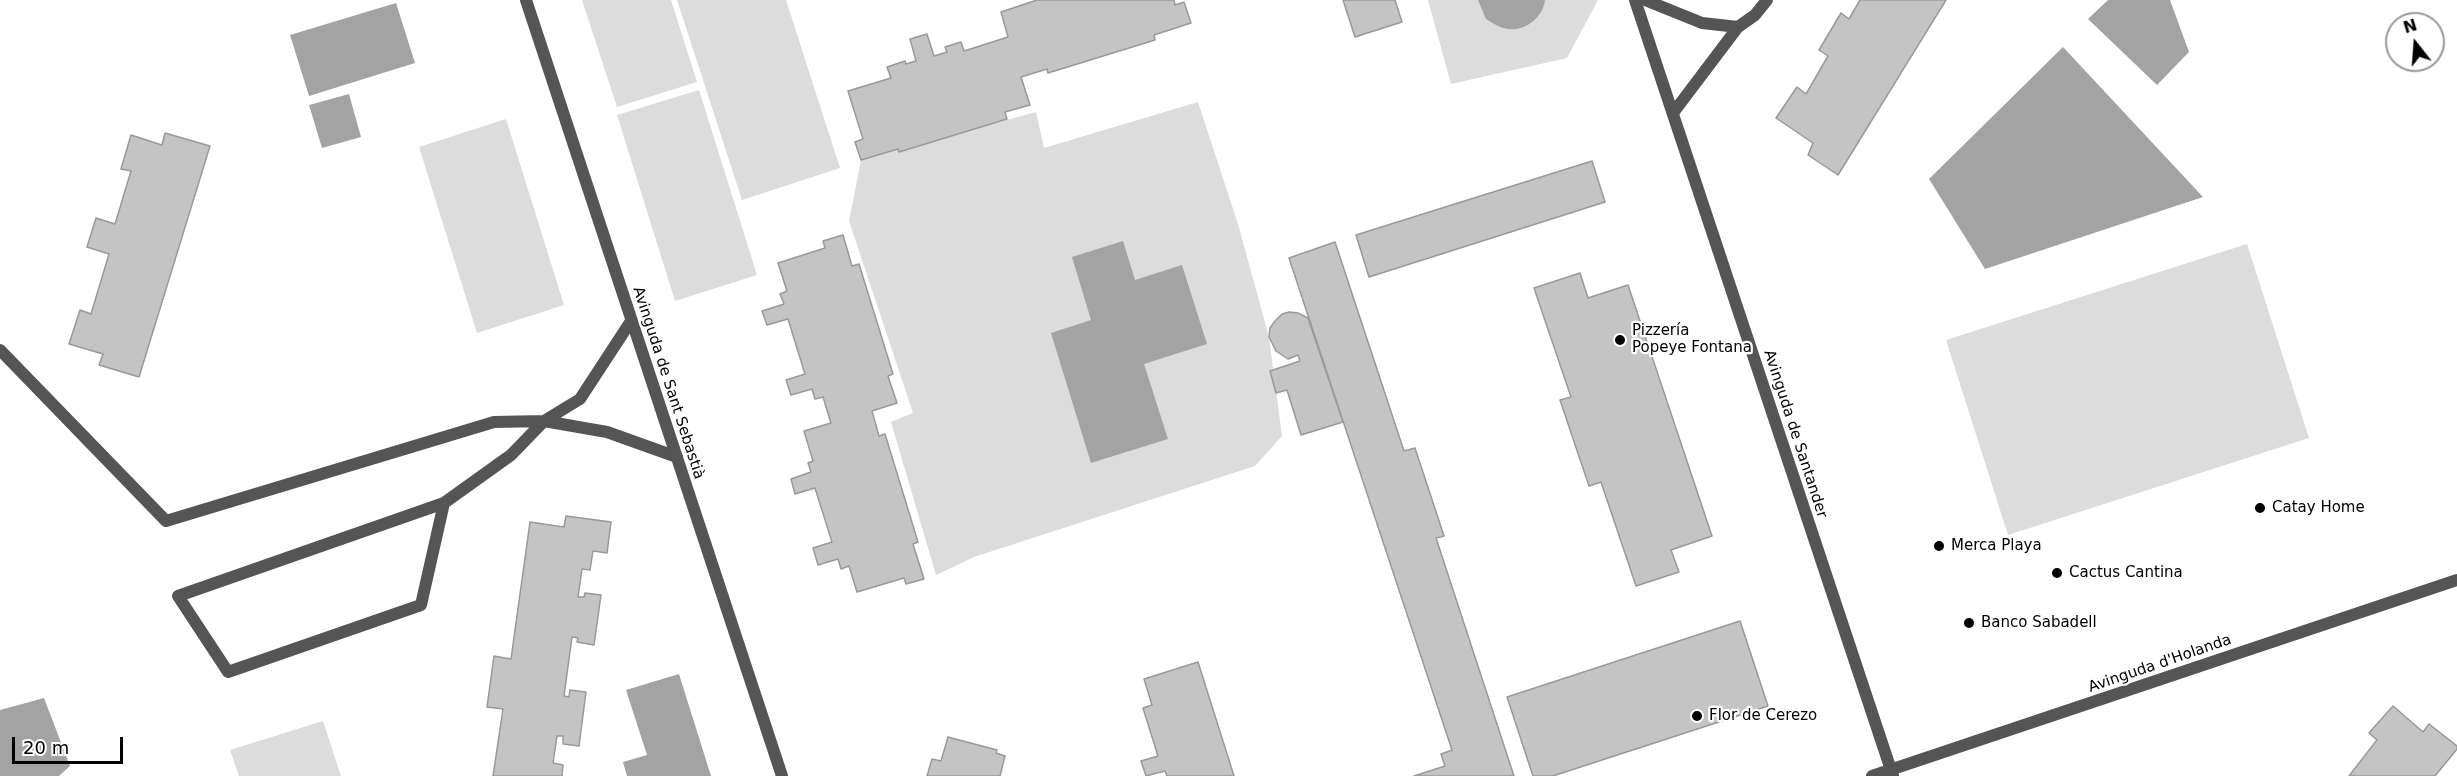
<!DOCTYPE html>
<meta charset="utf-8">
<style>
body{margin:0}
#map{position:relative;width:2457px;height:776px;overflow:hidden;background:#fff;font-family:"DejaVu Sans",sans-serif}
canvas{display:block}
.north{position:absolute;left:2385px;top:12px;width:60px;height:60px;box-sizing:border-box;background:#fff;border:2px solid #999;border-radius:50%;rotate:343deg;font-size:16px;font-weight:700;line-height:24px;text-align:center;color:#000}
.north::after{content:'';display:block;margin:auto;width:21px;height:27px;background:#000;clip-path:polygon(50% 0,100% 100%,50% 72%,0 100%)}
.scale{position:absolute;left:12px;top:737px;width:111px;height:27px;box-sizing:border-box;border:3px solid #000;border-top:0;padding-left:8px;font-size:18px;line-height:21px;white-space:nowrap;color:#000;-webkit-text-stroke:4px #fff;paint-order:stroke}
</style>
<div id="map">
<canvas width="2457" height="776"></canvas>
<div class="north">N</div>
<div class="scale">20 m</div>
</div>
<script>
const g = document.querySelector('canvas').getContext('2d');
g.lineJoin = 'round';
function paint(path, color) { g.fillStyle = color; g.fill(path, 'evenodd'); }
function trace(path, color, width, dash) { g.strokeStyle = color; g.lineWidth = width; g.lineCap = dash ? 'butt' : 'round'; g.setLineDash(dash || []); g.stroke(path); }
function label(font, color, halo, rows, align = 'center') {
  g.font = font + ' "DejaVu Sans",sans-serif'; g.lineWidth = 4.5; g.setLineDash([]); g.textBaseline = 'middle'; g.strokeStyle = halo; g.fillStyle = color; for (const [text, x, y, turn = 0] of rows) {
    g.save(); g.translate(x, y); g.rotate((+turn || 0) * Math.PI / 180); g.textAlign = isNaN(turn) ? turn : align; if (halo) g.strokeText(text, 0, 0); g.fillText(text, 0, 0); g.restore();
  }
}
const green = new Path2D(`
 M582,0H671L697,82L617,107Z
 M677,0H786L840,168L742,200Z
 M1428,0H1598L1567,58L1451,84Z
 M699,90L757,275L675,301L617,115Z
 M1198,102L1238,224L1269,337L1282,436L1255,466L974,557L936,575L891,422L913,413L849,221L861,160L1036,112L1044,148Z
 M506,119L564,305L477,333L419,147Z
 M2247,244L2309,438L2008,535L1946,340Z
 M323,721L341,776H239L230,750Z`);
const water = new Path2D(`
 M1478,0H1545C1543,19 1522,34 1503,28C1497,26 1491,22 1486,19Z
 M2108,0H2170L2189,52L2157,85L2088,19Z
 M396,3L415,63L309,96L290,35Z
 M2063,47L2203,197L1985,269L1929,179Z
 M349,94L361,137L322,148L309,105Z
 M1123,241L1135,280L1182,265L1207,344L1144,364L1168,439L1091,463L1051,333L1091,320L1072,257Z
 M679,674L711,776H627L623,762L647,755L626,690Z
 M44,698L70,766L59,776H0V710Z`);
const building = new Path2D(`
 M1037,0H1174L1175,5L1184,2L1191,23L1154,35L1155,40L1048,73L1047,69L1021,77L1030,105L1005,112L1007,119L899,152L898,149L861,160L855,142L863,139L848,91L891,78L887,67L905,61L906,64L916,61L910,39L927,34L934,56L947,52L945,47L961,42L964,51L1008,37L1001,12Z
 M1343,0H1395L1402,22L1355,37Z
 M1860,0H1946L1838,175L1808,155L1813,143L1776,118L1797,87L1806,94L1828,56L1819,50L1841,13L1849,19Z
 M165,133L210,146L139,377L99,365L103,354L69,344L80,310L91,314L109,254L87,247L96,218L115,224L131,171L121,169L131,135L162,145Z
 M1592,161L1605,202L1369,277L1356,235Z
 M843,235L852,266L859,264L893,374L888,376L897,403L872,411L879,436L885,434L918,542L913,544L924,579L906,584L904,578L857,592L849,566L841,569L838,559L818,565L813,548L832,542L815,488L795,494L791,479L811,472L808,463L813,461L804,431L831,423L823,397L815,399L812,389L791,395L786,380L805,374L788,319L767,325L762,311L784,304L780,294L787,291L778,263L825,248L823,241Z
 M1335,242L1404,451L1415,448L1444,536L1436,538L1514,776H1414L1445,766L1441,754L1452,750L1289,258Z
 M1580,273L1588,298L1628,285L1712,536L1671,550L1679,572L1636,586L1601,482L1589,486L1560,400L1571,397L1534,288Z
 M1289,312L1298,313L1308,318L1343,422L1301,435L1287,390L1276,393L1270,371L1300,361L1298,355L1288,359L1276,351L1269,337L1270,328L1275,321L1282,314Z
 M566,516L611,522L607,553L593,551L590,570L582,569L578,597H584L585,593L601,595L594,645L577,642L578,638L572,637L564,696L569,697L570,690L586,692L579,746L563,744V736H557L553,763L563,765L562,776H493L503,709L487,707L494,656L511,659L530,522L564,527Z
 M1740,621L1768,706L1553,776H1533L1507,697Z
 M1198,662L1234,776H1167L1165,771L1146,776L1141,761L1158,756L1143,708L1152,705L1144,679Z
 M2393,706L2423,732L2429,724L2457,746V749L2435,776H2349L2377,740L2369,733Z
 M948,737L997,750L996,753L1005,756L1000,776H927L932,759L941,761Z`);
const service = new Path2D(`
 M1645,0L1702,23L1738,27L1755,15L1767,0
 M1673,113L1738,27
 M0,350L166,521L494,422L544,421L607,432L677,457
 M444,503L421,605L228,672L178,596Z
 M444,503L511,455L544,421L580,399L631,321`);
const minor = new Path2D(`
 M526,0L782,776
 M1635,0L1893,776
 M1872,776L2457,580`);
const markers = [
 [1620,340,6,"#000"],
 [2260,508,6,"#000"],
 [1939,546,6,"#000"],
 [2057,573,6,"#000"],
 [1969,623,6,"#000"],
 [1697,716,6,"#000"]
];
const poiNames = [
 ["Pizzería",1632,331],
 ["Popeye Fontana",1632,348],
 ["Catay Home",2272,508],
 ["Merca Playa",1951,546],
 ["Cactus Cantina",2069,573],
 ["Banco Sabadell",1981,623],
 ["Flor de Cerezo",1709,716]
];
const streetNames = [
 ["Avinguda de Sant Sebastià",668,383,72],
 ["Avinguda de Santander",1795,434,72],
 ["Avinguda d'Holanda",2160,664,-19]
];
paint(green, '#dcdcdc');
paint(water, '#a3a3a3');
paint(building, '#c4c4c4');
trace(building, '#999', 1.5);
trace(service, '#555', 12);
trace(minor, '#555', 12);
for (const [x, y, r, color] of markers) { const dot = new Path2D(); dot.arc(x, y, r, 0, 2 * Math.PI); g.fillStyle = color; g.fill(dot); trace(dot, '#fff', 2); }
label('15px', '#000', '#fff', poiNames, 'left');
label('15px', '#000', '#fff', streetNames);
</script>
